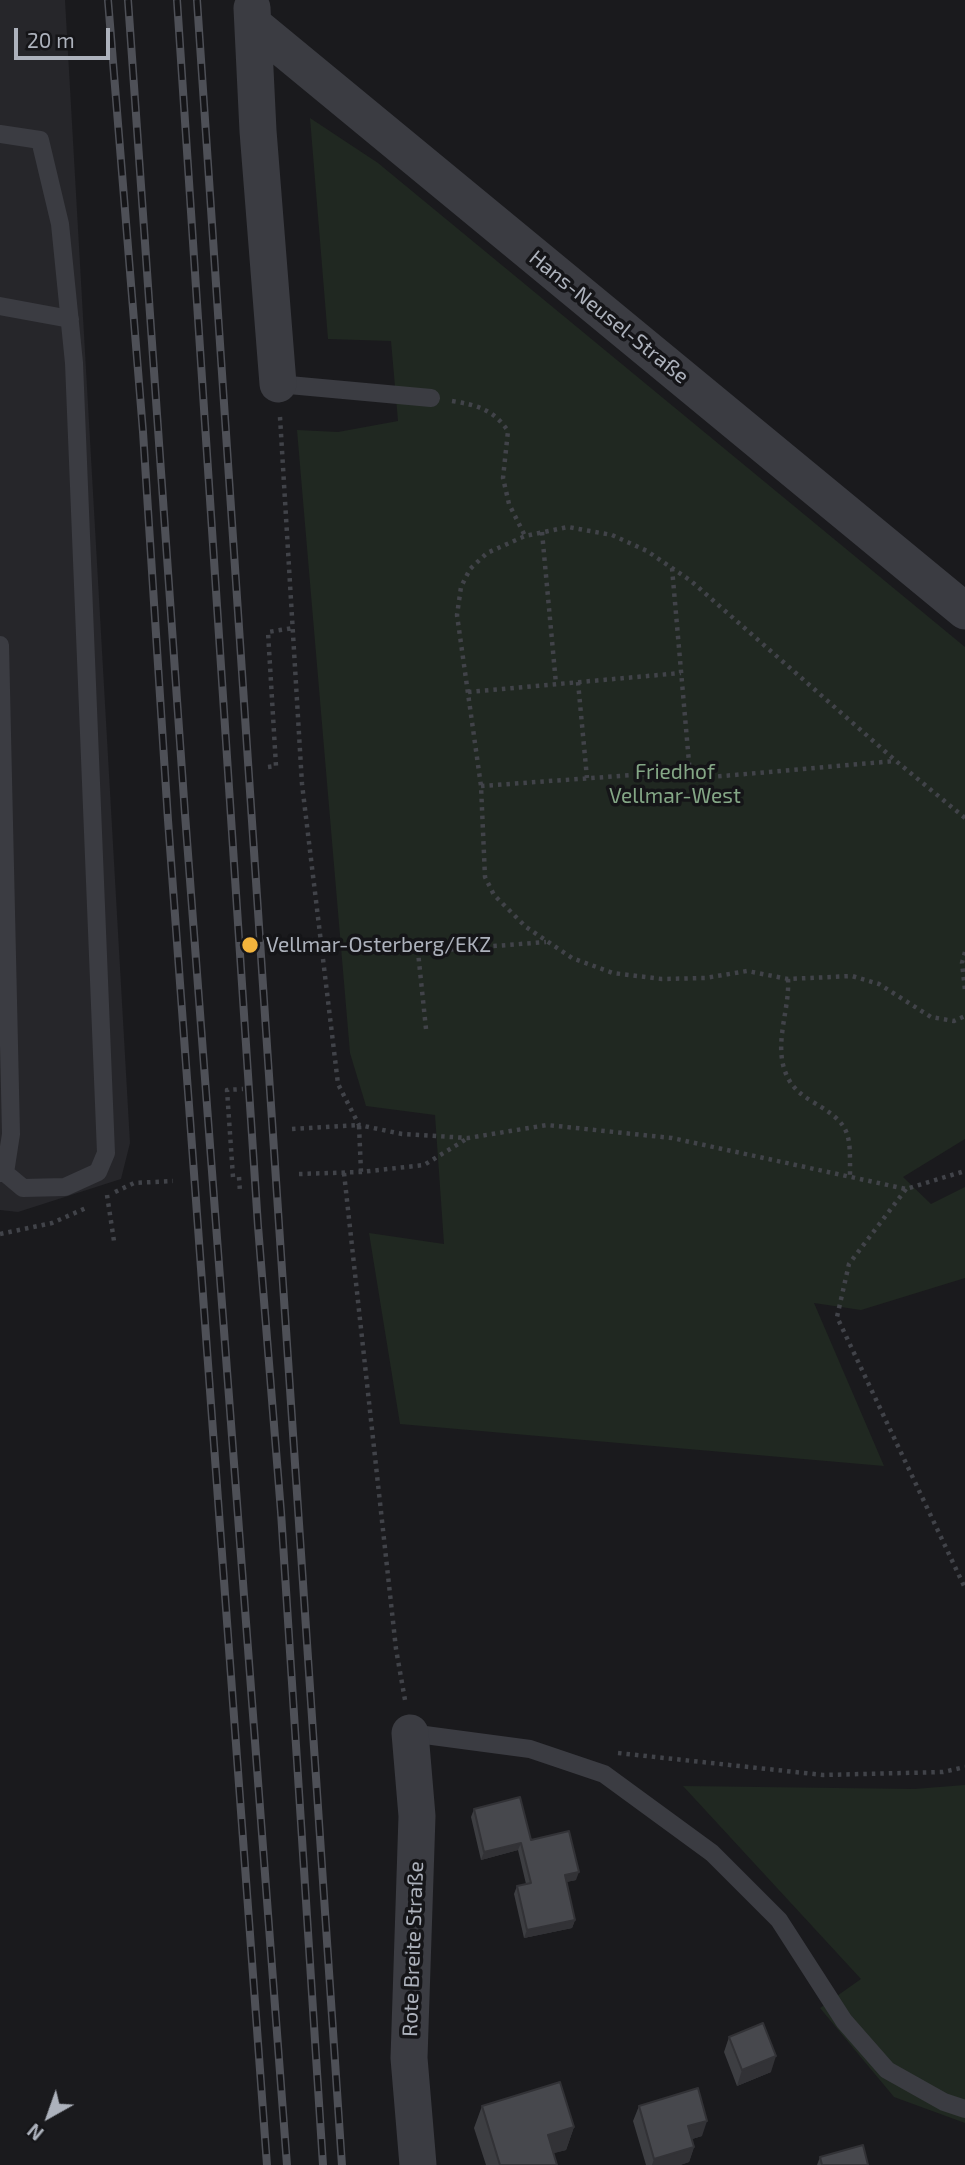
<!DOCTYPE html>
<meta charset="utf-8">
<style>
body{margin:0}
#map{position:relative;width:965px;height:2165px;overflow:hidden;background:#1a1a1d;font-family:"Exo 2",sans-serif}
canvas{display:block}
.north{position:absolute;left:14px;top:2081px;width:70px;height:70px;-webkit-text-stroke:5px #151518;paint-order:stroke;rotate:220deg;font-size:19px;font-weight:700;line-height:28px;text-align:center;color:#adb2bc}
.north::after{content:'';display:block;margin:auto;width:24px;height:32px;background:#adb2bc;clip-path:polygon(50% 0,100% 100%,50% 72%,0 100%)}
.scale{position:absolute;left:14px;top:28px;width:96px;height:32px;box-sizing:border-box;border:4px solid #adb2bc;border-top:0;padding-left:9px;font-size:21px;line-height:24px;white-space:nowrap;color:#adb2bc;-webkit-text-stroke:5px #151518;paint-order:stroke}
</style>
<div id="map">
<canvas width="965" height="2165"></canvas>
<div class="north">N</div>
<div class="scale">20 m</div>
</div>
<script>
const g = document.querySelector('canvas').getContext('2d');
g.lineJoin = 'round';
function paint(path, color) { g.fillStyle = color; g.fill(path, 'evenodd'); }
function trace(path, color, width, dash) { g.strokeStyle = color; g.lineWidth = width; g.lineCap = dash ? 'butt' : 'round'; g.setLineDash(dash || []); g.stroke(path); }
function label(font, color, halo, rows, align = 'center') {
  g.font = font + ' "Exo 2",sans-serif'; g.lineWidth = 7; g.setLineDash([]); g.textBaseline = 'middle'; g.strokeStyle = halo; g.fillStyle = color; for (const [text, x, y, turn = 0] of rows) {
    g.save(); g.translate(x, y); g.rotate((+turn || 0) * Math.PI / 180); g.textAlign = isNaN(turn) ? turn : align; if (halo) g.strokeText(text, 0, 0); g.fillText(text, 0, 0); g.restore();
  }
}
const built = new Path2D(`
 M0,0H65L130,1143L121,1179L18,1212L0,1210Z`);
const green = new Path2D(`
 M310,118L378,163L965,647V1139L903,1177L931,1204L965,1187V1278L861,1310L814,1303L884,1466L400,1424L369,1233L444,1244L435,1115L366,1106L350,1053L297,430L338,432L398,421L391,341L328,339Z
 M965,1785V2123L894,2097L820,2008L861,1979L683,1786L914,1789Z`);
const path = new Path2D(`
 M452,401C477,405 494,410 508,431L503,478L509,504L525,536
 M280,417L302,784L338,1084L359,1125L402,1134L468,1138L547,1125L672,1138L906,1189L965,1171
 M542,532L556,684
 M672,568L690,774
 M578,682L587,778
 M468,692L681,673
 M268,767L276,766L268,632L293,628
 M481,786L675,772L711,777L895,761
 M965,818L896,761L691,581L647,551L612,535L568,527L525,536L487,553L470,569L461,587L457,615L481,786L485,877L494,895L526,927L572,958L613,973L662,979L705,978L747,971L788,979L852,976L879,984L931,1017L954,1021L965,1016
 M965,952L962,963L965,990
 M788,979C790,1012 771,1048 789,1080C795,1090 803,1096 813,1102C852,1125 850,1133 850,1177
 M426,1029L418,952L546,942
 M292,1129L359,1125L361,1172
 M344,1173L396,1649L405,1700
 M299,1174L361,1172L424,1165L468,1138
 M233,1177L227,1090L243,1089
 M239,1177L240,1192
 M906,1189L849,1264L837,1317L965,1588
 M115,1192L134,1183L173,1181
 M107,1195L114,1241
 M0,1234L52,1223L86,1208
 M618,1753L823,1775L943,1772L965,1767`);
const lane = new Path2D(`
 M0,134L40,140L60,224L74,363L106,1153L98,1172L65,1187L23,1188L5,1173H0
 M0,306L70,319
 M278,384L431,398
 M0,645L11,1134L5,1173
 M410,1733L530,1749L604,1774L712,1853L779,1920L844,2021L887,2070L944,2102L965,2109`);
const street = new Path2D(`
 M252,8L258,131L278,384
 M253,24L965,611
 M410,1733L417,1816L409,2058L418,2165`);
const rail = new Path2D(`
 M108,0L143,432L168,820L267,2165
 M128,0L185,814L287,2165
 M177,0L258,1226L281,1512L323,2165
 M197,0L342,2165`);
const wall = new Path2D(`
 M474,1809L531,1840L576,1880L566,1882L575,1920L572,1928L524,1938L514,1894L517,1886L526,1884L518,1850L481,1860L471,1817Z
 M729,2037L771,2072L737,2086L724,2052Z
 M482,2106L574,2127L566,2150L553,2153L557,2165H486L474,2128Z
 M639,2106L702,2136L692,2139L694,2147L689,2162L680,2165H646L633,2121Z
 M820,2157L868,2165H817Z`);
const shadedWall = new Path2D(`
 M521,1843L518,1850L481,1860L484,1852Z
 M579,1872L576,1880L562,1883L565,1875Z
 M575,1920L572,1928L524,1938L527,1930Z
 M776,2056L771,2072L737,2086L742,2070Z
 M707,2121L702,2136L682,2142L688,2126Z
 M574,2127L566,2150L540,2157L548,2135Z
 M694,2147L689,2162L680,2165H652L654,2159Z`);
const building = new Path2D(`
 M520,1797L531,1840L569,1831L579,1872L565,1875L575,1920L527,1930L517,1886L531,1883L521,1843L484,1852L474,1809Z
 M763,2023L776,2056L742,2070L729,2037Z
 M560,2082L574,2127L548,2135L557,2165H500L482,2106Z
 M698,2088L707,2121L688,2126L694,2147L654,2159L639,2106Z
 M863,2145L868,2165H822L820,2157Z`);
const markers = [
 [250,945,9,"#f3b43c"]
];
const streetNames = [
 ["Hans-Neusel-Straße",609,317,39],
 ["Rote Breite Straße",413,1949,-88]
];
const parkNames = [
 ["Friedhof",675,772],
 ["Vellmar-West",675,796]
];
const poiNames = [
 ["Vellmar-Osterberg/EKZ",266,945]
];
paint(built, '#26262a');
paint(green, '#202821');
trace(path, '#414349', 4.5, [3.5, 5]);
trace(lane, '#3b3c42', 18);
trace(street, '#3b3c42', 37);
trace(rail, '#4e5057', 8);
trace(rail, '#151518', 5, [16]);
paint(wall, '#3d3e42');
paint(shadedWall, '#323236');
paint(building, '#47484d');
trace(building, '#323236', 2);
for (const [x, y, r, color] of markers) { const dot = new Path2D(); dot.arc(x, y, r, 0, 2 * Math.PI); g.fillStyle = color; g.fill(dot); trace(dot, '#151518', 2.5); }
label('21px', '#adb2bc', '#151518', streetNames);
label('21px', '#84a786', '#151518', parkNames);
label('21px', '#adb2bc', '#151518', poiNames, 'left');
</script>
